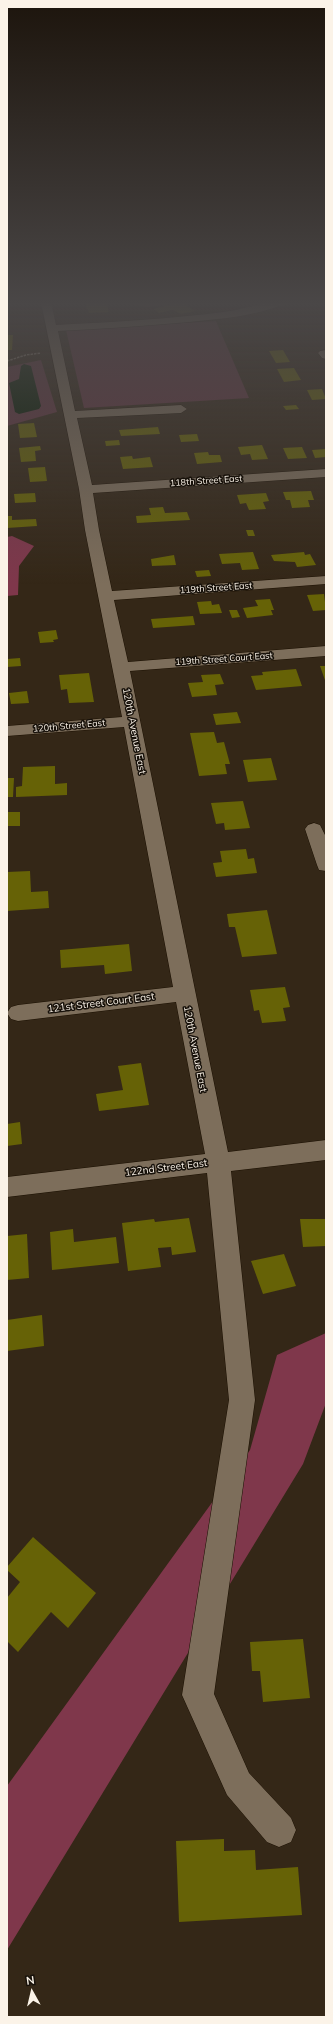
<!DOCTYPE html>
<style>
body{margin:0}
#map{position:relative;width:333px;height:2024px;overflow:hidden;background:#342717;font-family:Mulish,sans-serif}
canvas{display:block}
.frame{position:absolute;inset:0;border:8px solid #fbf3e8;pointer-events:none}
.north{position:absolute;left:12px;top:1972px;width:40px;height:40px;-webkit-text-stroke:3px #17110a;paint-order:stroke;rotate:352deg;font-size:11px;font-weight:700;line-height:16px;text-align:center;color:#fbf3e8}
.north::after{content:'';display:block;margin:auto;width:14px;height:18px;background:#fbf3e8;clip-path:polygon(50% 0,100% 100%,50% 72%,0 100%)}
</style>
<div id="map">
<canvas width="333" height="2024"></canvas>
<div class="frame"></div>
<div class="north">N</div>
</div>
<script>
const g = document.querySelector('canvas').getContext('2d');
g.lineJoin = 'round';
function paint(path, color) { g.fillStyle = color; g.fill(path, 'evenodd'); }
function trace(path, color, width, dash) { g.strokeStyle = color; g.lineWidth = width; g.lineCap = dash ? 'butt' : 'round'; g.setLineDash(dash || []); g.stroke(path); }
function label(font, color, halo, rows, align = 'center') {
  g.font = font + ' Mulish,sans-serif'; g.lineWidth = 3; g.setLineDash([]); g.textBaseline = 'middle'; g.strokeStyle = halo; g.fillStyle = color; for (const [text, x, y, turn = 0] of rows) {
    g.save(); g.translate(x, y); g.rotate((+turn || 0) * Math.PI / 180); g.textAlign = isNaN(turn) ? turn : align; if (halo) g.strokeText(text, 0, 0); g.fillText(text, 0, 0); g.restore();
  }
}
const green = new Path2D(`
 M216,321L249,398L84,408L66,330Z
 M41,360L57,412L7,426V367Z`);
const forest = new Path2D(`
 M121,302H185L147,307Z
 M12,536L34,546L19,566L18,595L7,596V537Z
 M326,1333V1403L303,1464L7,1950V1786L250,1450L277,1355Z`);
const water = new Path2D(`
 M24,364L31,366L41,406L39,409L19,414L15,412L9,383L19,379L21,366Z`);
const building = new Path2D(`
 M106,302L109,312L89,313L85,303Z
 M181,302L195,311L181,314L173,310L159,313L153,309Z
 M7,335H13L12,350H7Z
 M283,350L290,362L276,363L269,351Z
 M294,368L301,380L284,382L277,369Z
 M322,389L326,399L312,400L307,390Z
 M296,405L299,409L286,410L283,406Z
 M34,423L37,437L20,438L18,424Z
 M158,427L160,434L121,436L119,430Z
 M197,434L199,441L181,442L179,435Z
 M119,440L120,445L106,446L105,441Z
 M262,445L268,459L252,460L250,454L241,455L238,447Z
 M40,446L41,450L35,451L36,461L21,462L19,448Z
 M302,447L307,458L288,459L283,448Z
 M326,449V457L315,458L312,450Z
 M208,452L209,455H220L222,462L197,464L194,453Z
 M132,456L133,459L150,457L153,467L123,469L120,457Z
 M45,467L47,481L30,482L28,468Z
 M311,491L314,500H308L310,507L292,508L290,500H286L283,492Z
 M35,493L36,502L15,503L14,494Z
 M266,493L269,501L263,502L266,509L249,510L246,503L240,504L237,495Z
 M163,507L165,513L187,512L190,520L137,523L136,516L151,515L149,508Z
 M7,516H12V520L36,519L37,526L7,528Z
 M246,530H253L255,536H248Z
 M253,552L259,569L242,570L240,563L222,564L219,554Z
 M304,552L305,555L310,554L316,565L297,567L295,562L274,561L271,555Z
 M174,555L176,565L152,566L151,559Z
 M209,570L211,576L197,577L195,571Z
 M324,594L326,610L313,611L307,595Z
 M270,599L274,610H271L273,615L247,618L243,608L258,606L255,600Z
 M211,601L212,605L219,604L222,613L200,614L197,602Z
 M229,610H237L240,617L232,618Z
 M193,616L195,625L153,628L151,619Z
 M56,630L58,639L53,640L54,642L40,643L38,632Z
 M20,658L21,666L7,667V659Z
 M320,666H326V683Z
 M296,669L302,686L256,690L251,676L263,675L262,672Z
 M89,673L94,702L69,703L67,689L61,690L59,675Z
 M220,674L224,684L215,685L217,695L192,697L188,683L203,682L201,675Z
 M27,691L29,703L11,704L9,693Z
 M237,712L241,723L216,725L213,714Z
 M214,732L217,743L224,742L230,764H225L227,774L199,776L190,733Z
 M271,758L277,780L248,782L243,760Z
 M55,766V784L67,783V795L16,797V787L22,786L23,767Z
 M7,778H14L13,797H7Z
 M243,801L250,828L225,830L224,823L216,824L211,803Z
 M7,812H20V826H7Z
 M246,849L248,859L254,858L257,873L216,877L213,863L222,862L220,851Z
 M30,871L31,892L48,891L49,908L7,911V872Z
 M267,910L277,954L242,957L235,927H229L227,914Z
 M129,944L132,971L105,974L104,965L61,968L60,950Z
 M285,987L290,1007L283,1008L286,1021L262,1023L259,1010L254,1011L250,990Z
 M141,1063L149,1105L99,1111L96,1094L123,1090L118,1066Z
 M20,1122L22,1144L7,1146V1124Z
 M189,1218L196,1252L172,1255L171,1247L158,1248L161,1267L128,1271L122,1223L154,1219L155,1222Z
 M300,1219H326V1246L303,1247Z
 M73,1229L74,1242L116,1237L119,1263L52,1270L50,1232Z
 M27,1234L29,1278L7,1280V1236Z
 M284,1254L296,1286L263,1294L251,1261Z
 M42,1315L44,1346L7,1351V1320Z
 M33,1537L96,1593L68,1628L51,1612L18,1652L7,1641V1598L20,1582L7,1570V1567Z
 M303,1639L310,1698L263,1702L260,1671H252L250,1642Z
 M224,1839V1851L255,1850L256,1870L298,1867L302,1915L179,1922L176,1841Z`);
const path = new Path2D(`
 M7,361L26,355L41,353`);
const minor = new Path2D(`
 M41,302H51L56,325C112,322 168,319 224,312C241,310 271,300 286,302L285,304C254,316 221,319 189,322C145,326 101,329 58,331L75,411L181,405L187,409L181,413L77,418L92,485L326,469V477L93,493L99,530L112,591L326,576V584L114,600L128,662L326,646V656L130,671L228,1152L326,1140V1160L231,1171L255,1400L214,1694L249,1773L291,1818L296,1830L291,1842L279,1847L267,1842L227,1795L182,1695L229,1400L207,1173L7,1197V1177L205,1154L176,1002L18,1021L11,1019L7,1013L11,1007L18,1005L173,987L124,727L7,736V726L122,717L85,530L79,489Z
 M326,350V359L322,358L318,353L320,351Z
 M314,823L320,825L326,837V871L319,870L317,865L305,829L308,825Z`);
const farStreetnames = [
 ["118th Street East",206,481,-4],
 ["119th Street East",216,588,-4],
 ["119th Street Court East",224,659,-4],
 ["120th Street East",69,726,-5]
];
const streetNames = [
 ["120th Avenue East",134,731,79],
 ["121st Street Court East",101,1003,-7],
 ["120th Avenue East",195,1049,79],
 ["122nd Street East",166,1168,-7]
];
paint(green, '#633440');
paint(forest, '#7f374b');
paint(water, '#021900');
paint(building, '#666206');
trace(minor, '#1b1002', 1);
trace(path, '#8b8072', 1.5, [2.5, 1]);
paint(minor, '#7d6e5b');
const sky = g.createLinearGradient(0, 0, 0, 585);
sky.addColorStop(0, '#1d150d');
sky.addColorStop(0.52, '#4a4747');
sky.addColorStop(1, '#4a474700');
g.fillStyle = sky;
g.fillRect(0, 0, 333, 585);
label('9px', '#fbf3e8', '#17110a', farStreetnames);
label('10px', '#fbf3e8', '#17110a', streetNames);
</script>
